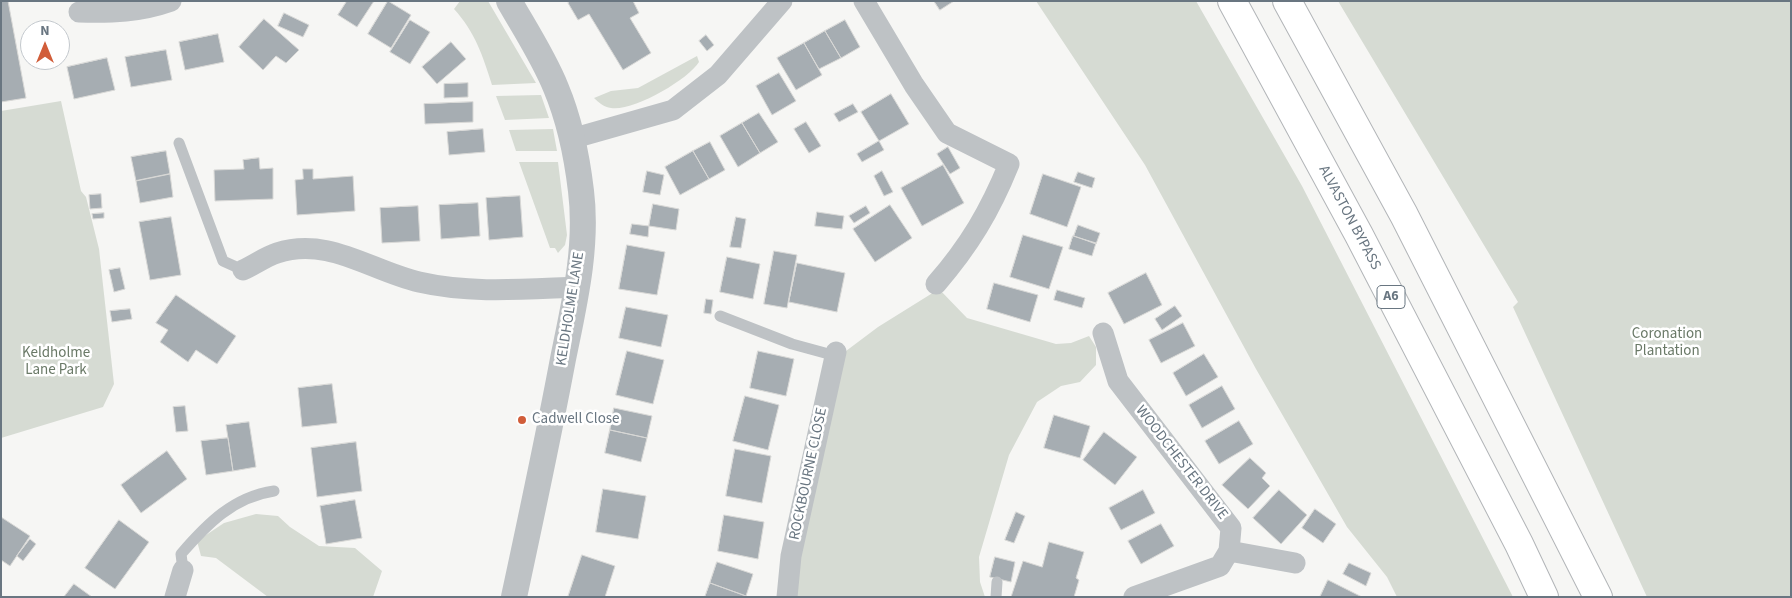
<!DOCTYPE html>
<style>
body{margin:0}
#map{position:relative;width:1792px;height:598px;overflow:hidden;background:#f6f6f4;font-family:"Source Sans 3",sans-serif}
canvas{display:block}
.frame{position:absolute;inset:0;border:2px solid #697681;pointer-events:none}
.north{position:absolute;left:20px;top:20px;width:50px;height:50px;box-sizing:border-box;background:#fff;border:1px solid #c3c8cd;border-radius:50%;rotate:0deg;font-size:14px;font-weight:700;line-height:20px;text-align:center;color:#697681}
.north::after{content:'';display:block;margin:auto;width:18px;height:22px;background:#d15d39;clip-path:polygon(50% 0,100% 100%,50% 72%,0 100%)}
</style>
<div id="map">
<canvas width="1792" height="598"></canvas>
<div class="frame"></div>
<div class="north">N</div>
</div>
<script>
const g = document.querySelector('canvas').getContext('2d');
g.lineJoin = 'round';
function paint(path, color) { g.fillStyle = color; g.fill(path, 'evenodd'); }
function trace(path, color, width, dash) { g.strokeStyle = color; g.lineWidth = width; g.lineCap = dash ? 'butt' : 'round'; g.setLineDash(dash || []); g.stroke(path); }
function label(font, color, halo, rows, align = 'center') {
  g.font = font + ' "Source Sans 3",sans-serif'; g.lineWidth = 5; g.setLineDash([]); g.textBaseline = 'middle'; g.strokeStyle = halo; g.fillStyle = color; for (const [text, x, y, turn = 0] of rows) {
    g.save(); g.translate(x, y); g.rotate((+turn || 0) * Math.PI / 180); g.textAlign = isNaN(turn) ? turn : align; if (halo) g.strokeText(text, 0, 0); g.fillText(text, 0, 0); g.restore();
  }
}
const green = new Path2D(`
 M460,1H488L536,83L492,85C483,56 475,32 454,9Z
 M1036,1H1196L1302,186L1513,597H1397L1387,577L1347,527L1256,369L1145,165Z
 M1338,1H1791V597H1647L1513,307L1518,302Z
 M697,56L699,62C688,80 632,112 611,108C604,107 599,103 594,98L611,91L638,88Z
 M541,95L549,118L505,120L496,96Z
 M61,101L81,191L86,197L99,249L114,384L103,407L1,438V111Z
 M553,129L557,151H516L509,130Z
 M519,162H558L567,235L565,245L558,253L555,248H550Z
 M939,289L967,318L1056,344L1071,343L1089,336L1096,347V365L1080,382L1061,386L1037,402L1009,455L979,557L980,582L985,597H791L838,357L878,327Z
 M256,514L278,516L290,527L319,546L355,548L382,571L373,597H268L216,558L201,556L197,541L224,523Z`);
const building = new Path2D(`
 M1,1H8L26,98L1,102Z
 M347,1H374L357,27L338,15Z
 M388,1L411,15L391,48L368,34Z
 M570,1H633L639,13L630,18L651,53L623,70L589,14L578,20L568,3Z
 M934,1H954L940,10Z
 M284,13L309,25L303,37L278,26Z
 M264,19L299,50L286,63L276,56L263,70L239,47Z
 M410,20L430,32L410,64L390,52Z
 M845,20L860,47L841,58L825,31Z
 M825,31L841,58L819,69L804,43Z
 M218,34L224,62L185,70L179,42Z
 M706,35L714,45L707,51L699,41Z
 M451,42L466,59L437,84L422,67Z
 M804,43L822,75L796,90L777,58Z
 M166,50L172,80L131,87L125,57Z
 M107,58L115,90L74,99L67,67Z
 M779,73L796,101L772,115L756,86Z
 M468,83V97L444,98V84Z
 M891,94L909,124L879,141L861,112Z
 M473,102V122L425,124L424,104Z
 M853,104L858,112L839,122L834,114Z
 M759,113L778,142L760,153L742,123Z
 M806,122L821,146L809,153L794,129Z
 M742,123L760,153L738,167L720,136Z
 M483,129L485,152L449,155L447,132Z
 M879,141L884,150L862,162L857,154Z
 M710,142L725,170L709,179L693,151Z
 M948,147L960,168L950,174L937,154Z
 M166,151L170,174L136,181L131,157Z
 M693,151L709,179L680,195L665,167Z
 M259,158L260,169L273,168V199L215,201L214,170L244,169L243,160Z
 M943,165L964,203L922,226L901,188Z
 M303,169H313V179L353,176L355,211L297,215L295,180L303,179Z
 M647,171L664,175L660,195L643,192Z
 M882,171L893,192L884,196L874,176Z
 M1078,172L1095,178L1092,188L1074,182Z
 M170,174L173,197L140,203L136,181Z
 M1043,174L1081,187L1067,227L1030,214Z
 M101,194L102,208L90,209L89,195Z
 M520,196L523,237L489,240L486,198Z
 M478,203L480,236L441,239L439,205Z
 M653,204L679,209L676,230L649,226Z
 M890,205L912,238L875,262L853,229Z
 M418,206L420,241L382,243L380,208Z
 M866,206L870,213L854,223L849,216Z
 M817,212L844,216L842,229L815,226Z
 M104,213V218L93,219L92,214Z
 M171,217L181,275L150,280L139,222Z
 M736,217L746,219L741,248L730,247Z
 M632,224L649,226L648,237L630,234Z
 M1078,225L1100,233L1096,244L1074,236Z
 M1023,235L1063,247L1049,289L1010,277Z
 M1073,236L1096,243L1092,256L1069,249Z
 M627,245L665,252L657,295L619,289Z
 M774,251L797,255L787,308L764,304Z
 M727,257L760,264L753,299L720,292Z
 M797,263L845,273L837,312L789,302Z
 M120,268L125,289L114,292L109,270Z
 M1146,273L1162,305L1124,324L1108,293Z
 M994,283L1038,295L1030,322L987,309Z
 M1057,290L1085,298L1082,308L1054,300Z
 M176,295L236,336L217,364L196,350L188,362L160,342L168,330L156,323Z
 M706,299L713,300L711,314L704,313Z
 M1175,306L1182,316L1162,330L1155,319Z
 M626,307L668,315L661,347L619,338Z
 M130,309L132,319L112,322L110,311Z
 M1183,323L1195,346L1161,363L1149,340Z
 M627,351L664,360L653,404L616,395Z
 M758,351L794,359L786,396L750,388Z
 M1204,354L1218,377L1186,396L1173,373Z
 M332,384L337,423L302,427L298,388Z
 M1222,386L1235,409L1202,428L1189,405Z
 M745,396L779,405L768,450L733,441Z
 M185,406L188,431L176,432L173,407Z
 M614,408L652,416L647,438L610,430Z
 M1054,415L1090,426L1080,458L1044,448Z
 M1239,421L1253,444L1219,464L1205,441Z
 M249,422L256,467L233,471L226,425Z
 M610,430L647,438L641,462L605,453Z
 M1104,432L1137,457L1115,485L1083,460Z
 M228,438L233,471L206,475L201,441Z
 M356,442L362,491L317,497L311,448Z
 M735,449L771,456L762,503L726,496Z
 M167,451L187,479L141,513L121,485Z
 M1250,458L1266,473L1262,478L1270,486L1248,509L1222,485Z
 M603,489L646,496L638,539L596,532Z
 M1143,490L1155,513L1121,530L1109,508Z
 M1279,490L1307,515L1281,544L1253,518Z
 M355,500L362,538L326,544L320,506Z
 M1315,509L1336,524L1323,543L1302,528Z
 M1016,512L1025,516L1014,543L1005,540Z
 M724,515L764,522L758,559L718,551Z
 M1,517L30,536L10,566L1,560Z
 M119,520L149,542L115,589L85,568Z
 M1161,524L1174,546L1141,564L1128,541Z
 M30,539L36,544L23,561L17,556Z
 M1049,542L1084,552L1076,578L1079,580L1074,597H1011L1023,561L1042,567Z
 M582,555L615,566L605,597H568Z
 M995,557L1015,562L1011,582L990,577Z
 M717,562L753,574L746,596L710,583Z
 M1349,563L1371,573L1366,586L1343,574Z
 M1328,580L1362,597H1320Z
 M710,583L746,596L745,597H705Z
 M74,584L92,597H64Z`);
const service = new Path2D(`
 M179,143L223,261L243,270
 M720,316L792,344L836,356
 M183,570L181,554C207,524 233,497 274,491
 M996,597L997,582`);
const minor = new Path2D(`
 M864,1L914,85L947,133L1009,164C990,211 969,246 936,284
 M79,12C112,13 140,12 171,1
 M571,139L673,110L718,75L782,1
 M243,270C254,265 265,257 277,253C328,236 371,271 419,282C471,294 525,289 577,287
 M1103,333L1118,381L1231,528L1229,551L1220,566L1134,597
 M1229,551L1295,563
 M175,597L183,570
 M787,597L791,556L836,352`);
const tertiary = new Path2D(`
 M509,1C525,29 544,58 556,88C569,119 577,157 581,191C588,247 574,305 563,359C548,439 531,518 514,597`);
const trunk = new Path2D(`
 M1232,1L1359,235L1519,544L1544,597
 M1287,1L1404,215L1598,597`);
const markers = [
 [522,420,5,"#d15d39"]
];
const shields = [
 [1391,297,28]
];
const shieldNames = [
 ["A6",1391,297]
];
const streetNames = [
 ["ALVASTON BYPASS",1349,218,62],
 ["KELDHOLME LANE",571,309,-81],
 ["WOODCHESTER DRIVE",1181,463,52],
 ["ROCKBOURNE CLOSE",809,474,-78]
];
const parkNames = [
 ["Coronation",1667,335],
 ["Plantation",1667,352],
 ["Keldholme",56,354],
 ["Lane Park",56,371]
];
const poiNames = [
 ["Cadwell Close",532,420]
];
paint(green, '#d6dbd3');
paint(building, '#a6adb2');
trace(building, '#d8d8d6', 1);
trace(trunk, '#b2b5b8', 30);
trace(service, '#bec2c5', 11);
trace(minor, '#bec2c5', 21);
trace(tertiary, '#bec2c5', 26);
trace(trunk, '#fff', 28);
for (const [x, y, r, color] of markers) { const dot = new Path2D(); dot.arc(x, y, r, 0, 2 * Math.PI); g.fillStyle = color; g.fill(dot); trace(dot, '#fff', 2); }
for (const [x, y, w] of shields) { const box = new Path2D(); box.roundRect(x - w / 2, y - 11.5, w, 23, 4); g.fillStyle = '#fff'; g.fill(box); trace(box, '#697681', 1); }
label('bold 14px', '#697681', null, shieldNames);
label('15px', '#697681', '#fff', streetNames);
label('15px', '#6a7967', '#fff', parkNames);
label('15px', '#697681', '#fff', poiNames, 'left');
</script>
